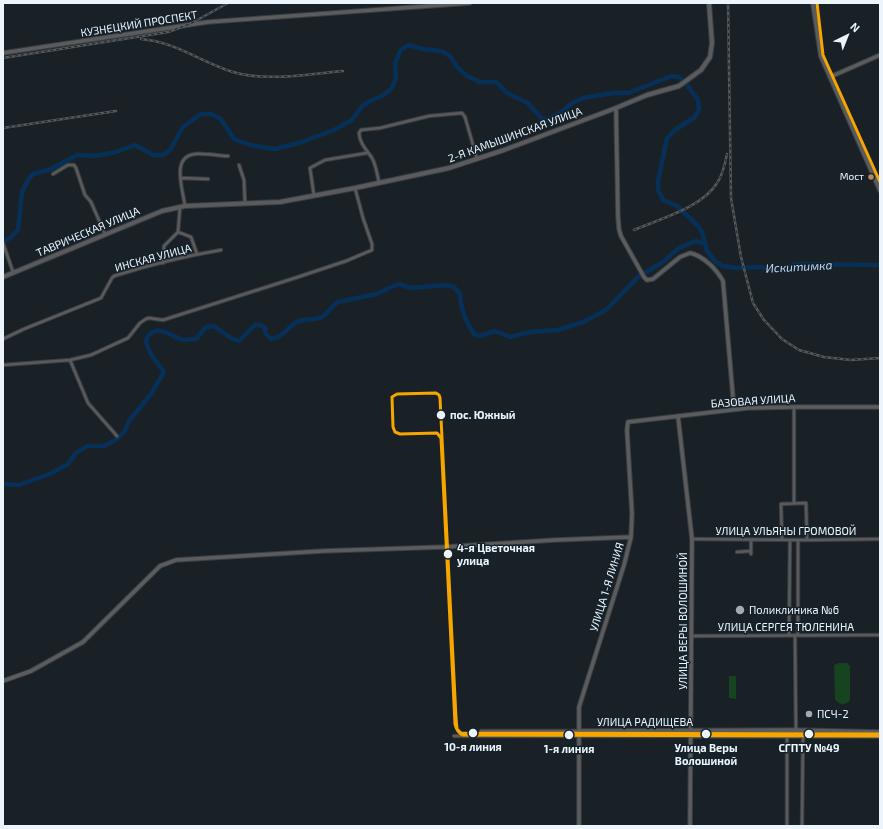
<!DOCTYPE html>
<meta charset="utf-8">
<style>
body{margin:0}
#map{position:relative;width:883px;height:829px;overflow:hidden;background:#1a2126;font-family:"Exo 2",sans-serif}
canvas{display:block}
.frame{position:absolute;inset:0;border:4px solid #ecf5fb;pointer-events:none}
.north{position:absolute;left:827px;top:16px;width:40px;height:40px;-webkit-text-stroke:3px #15222b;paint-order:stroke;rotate:43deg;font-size:11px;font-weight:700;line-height:16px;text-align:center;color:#ecf5fb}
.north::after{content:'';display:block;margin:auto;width:14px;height:18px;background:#ecf5fb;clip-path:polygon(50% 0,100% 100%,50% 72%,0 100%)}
</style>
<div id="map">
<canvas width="883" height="829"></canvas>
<div class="frame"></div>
<div class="north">N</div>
</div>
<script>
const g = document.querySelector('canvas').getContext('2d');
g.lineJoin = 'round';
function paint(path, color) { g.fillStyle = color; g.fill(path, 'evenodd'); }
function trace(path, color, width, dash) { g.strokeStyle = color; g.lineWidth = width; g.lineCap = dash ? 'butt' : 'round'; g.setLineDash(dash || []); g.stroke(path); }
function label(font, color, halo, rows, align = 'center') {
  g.font = font + ' "Exo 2",sans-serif'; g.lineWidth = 3; g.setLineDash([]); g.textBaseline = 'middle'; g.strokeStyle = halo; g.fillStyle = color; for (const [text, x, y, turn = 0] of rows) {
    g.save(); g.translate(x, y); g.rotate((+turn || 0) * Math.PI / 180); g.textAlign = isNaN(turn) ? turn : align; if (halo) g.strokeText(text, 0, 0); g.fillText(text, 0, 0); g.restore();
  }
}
const green = new Path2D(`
 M839,663H847L850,666V699L849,702C843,705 839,705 835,699L834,665Z
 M729,676H736V699L729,698Z`);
const river = new Path2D(`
 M3,242L10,238L18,230L22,192L28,180L33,174L51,169L77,155L93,156L113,153L135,145L153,155H163L170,150L183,127L201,114H211L221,119L234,139L250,145L275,149L299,143L334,130L352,120L362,106L372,100L382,96L391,89L396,79L395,64L400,51L408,45L423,49L441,51L450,56L458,68L467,76L480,82H496L507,93L528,103L542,119L548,120L560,113L572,103L583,98L613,93H628L672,76L679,77L687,85L698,100L699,109L695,117L675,130L667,138L658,181V190L663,200L677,206L698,226L702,232L707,251L716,262L723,266L737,268L759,267L781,270L795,264L880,265
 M3,484L19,485L50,474L68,464L75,454L87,446H104L117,439L125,431L129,421L151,394L164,372C160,365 153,359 150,352C147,346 144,339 149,335C160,324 173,338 184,340C187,340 192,339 196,339L206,327L214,326L231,338L239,341L255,325H260L265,328V333L271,339C283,337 287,328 297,322C304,318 314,321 322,317C328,313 332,306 338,302L377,294L389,288L399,284L411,288L445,285L454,287L460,294C460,310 466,322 474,334L480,336L495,331L510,337L530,332L558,330L583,322L606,310L638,277L663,262L679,248L693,242L697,241L705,244`);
const street = new Path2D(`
 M239,165L244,180L245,203
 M53,174L68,165H74L76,168L85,195L91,202L105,234
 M181,178L208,179
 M379,182C377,174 376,165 372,158C366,149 360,144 359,133L361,130L380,128L429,116L462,113L465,117L477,159
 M314,196L310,168L325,160L367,153
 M185,206C182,185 169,151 203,154C212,154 220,156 228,156
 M178,232L191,237L197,254
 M3,243L13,272
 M163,263L164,246L178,232L180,207
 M3,339L24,329L101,298L112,278L114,276C149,265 185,256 221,250
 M70,360L88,403L117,436
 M3,365L70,360L91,355L128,338L140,323L146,319L149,318L163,320L295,278L346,261L372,250V244L363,218L355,188
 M794,407V503
 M692,539L807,540L880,539
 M751,540V554
 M782,540L781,504L806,503L807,540
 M737,552L751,551
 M789,635L790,540
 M795,635L796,736
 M798,635V540
 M691,636L880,635
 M787,730V826
 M481,731H579
 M454,736H690
 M802,826L803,736`);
const secondary = new Path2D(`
 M3,53L208,22L470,3
 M830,77L880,55
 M616,108L618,217L619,229L621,236L644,277L647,280L653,279L680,257L690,253C704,256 717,270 723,281L734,409
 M678,416L692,539L690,826
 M3,681L31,671L83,642L152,574L160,566L176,560L323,551L444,547L555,540L631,537
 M579,731L796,730L880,732
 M690,736H880
 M579,826V707L624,565L631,537L632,514L627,430L628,422L748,408L794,407H880`);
const primary = new Path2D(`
 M813,3L821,56L880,190
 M3,277L162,211L185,206L280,202L355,188L449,168L504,150L616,108L647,95L679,86L701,70L710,57L712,43L709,3`);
const rail = new Path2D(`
 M728,3L731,198L741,257L753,303L764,320L782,339L799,350L824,357L851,360L880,358
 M141,39C176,42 201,62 233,72C264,82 310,74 343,71
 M3,58L168,32L190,24L228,3
 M3,128L116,111
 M634,230C660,219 703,207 717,183C723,175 725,164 727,154`);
const tram1 = new Path2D(`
 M817,3L823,55L880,182
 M880,734L461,733L457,729L456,718L440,398L439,395L436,393L397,394L392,397L393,427L395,432L400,434L437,433L441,438L455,724C456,729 458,733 463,735L880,736`);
const markers = [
 [871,177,3.5,"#bb8660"],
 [441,415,5,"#ecf5fb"],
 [448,554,5,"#ecf5fb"],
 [740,610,5,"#a2abb0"],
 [809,714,4,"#a2abb0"],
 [473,733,5,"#ecf5fb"],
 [706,734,5,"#ecf5fb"],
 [809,734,5,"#ecf5fb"],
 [569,735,5,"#ecf5fb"]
];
const busNames = [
 ["Мост",864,177]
];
const streetNames = [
 ["КУЗНЕЦКИЙ ПРОСПЕКТ",139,24,-9],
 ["2-Я КАМЫШИНСКАЯ УЛИЦА",515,135,-20],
 ["ТАВРИЧЕСКАЯ УЛИЦА",88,232,-23],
 ["ИНСКАЯ УЛИЦА",153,258,-15],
 ["БАЗОВАЯ УЛИЦА",753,401,-4],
 ["УЛИЦА УЛЬЯНЫ ГРОМОВОЙ",786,531],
 ["УЛИЦА 1-Я ЛИНИЯ",607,587,-73],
 ["УЛИЦА ВЕРЫ ВОЛОШИНОЙ",683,621,-90],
 ["УЛИЦА СЕРГЕЯ ТЮЛЕНИНА",786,627],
 ["УЛИЦА РАДИЩЕВА",645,722]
];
const stopNames = [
 ["пос. Южный",450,415,"left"],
 ["4-я Цветочная",457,548,"left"],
 ["улица",457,561,"left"],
 ["10-я линия",473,747],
 ["Улица Веры",706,748],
 ["Волошиной",706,761],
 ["СГПТУ №49",809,748],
 ["1-я линия",569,749]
];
const poiNames = [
 ["Поликлиника №6",749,610],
 ["ПСЧ-2",817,714]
];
const waterNames = [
 ["Искитимка",799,267,-3]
];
paint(green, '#164320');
trace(river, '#073058', 4.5);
trace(street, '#383f43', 4.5);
trace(secondary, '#383f43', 5.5);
trace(primary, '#383f43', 6);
trace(street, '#5b595a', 2.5);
trace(secondary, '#5c5c5d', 3.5);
trace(primary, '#5b5a5c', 4);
trace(rail, '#56585a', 2.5);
trace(rail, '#15222b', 1, [3]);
trace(tram1, '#f7a600', 3);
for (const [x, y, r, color] of markers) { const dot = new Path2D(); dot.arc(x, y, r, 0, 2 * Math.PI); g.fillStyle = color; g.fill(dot); trace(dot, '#15222b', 1.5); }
label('10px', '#ecf5fb', '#15222b', busNames, 'right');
label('11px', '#ecf5fb', '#15222b', streetNames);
label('bold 11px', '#ecf5fb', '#15222b', stopNames);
label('11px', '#ecf5fb', '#15222b', poiNames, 'left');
label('italic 12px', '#c1d9f6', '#15222b', waterNames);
</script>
